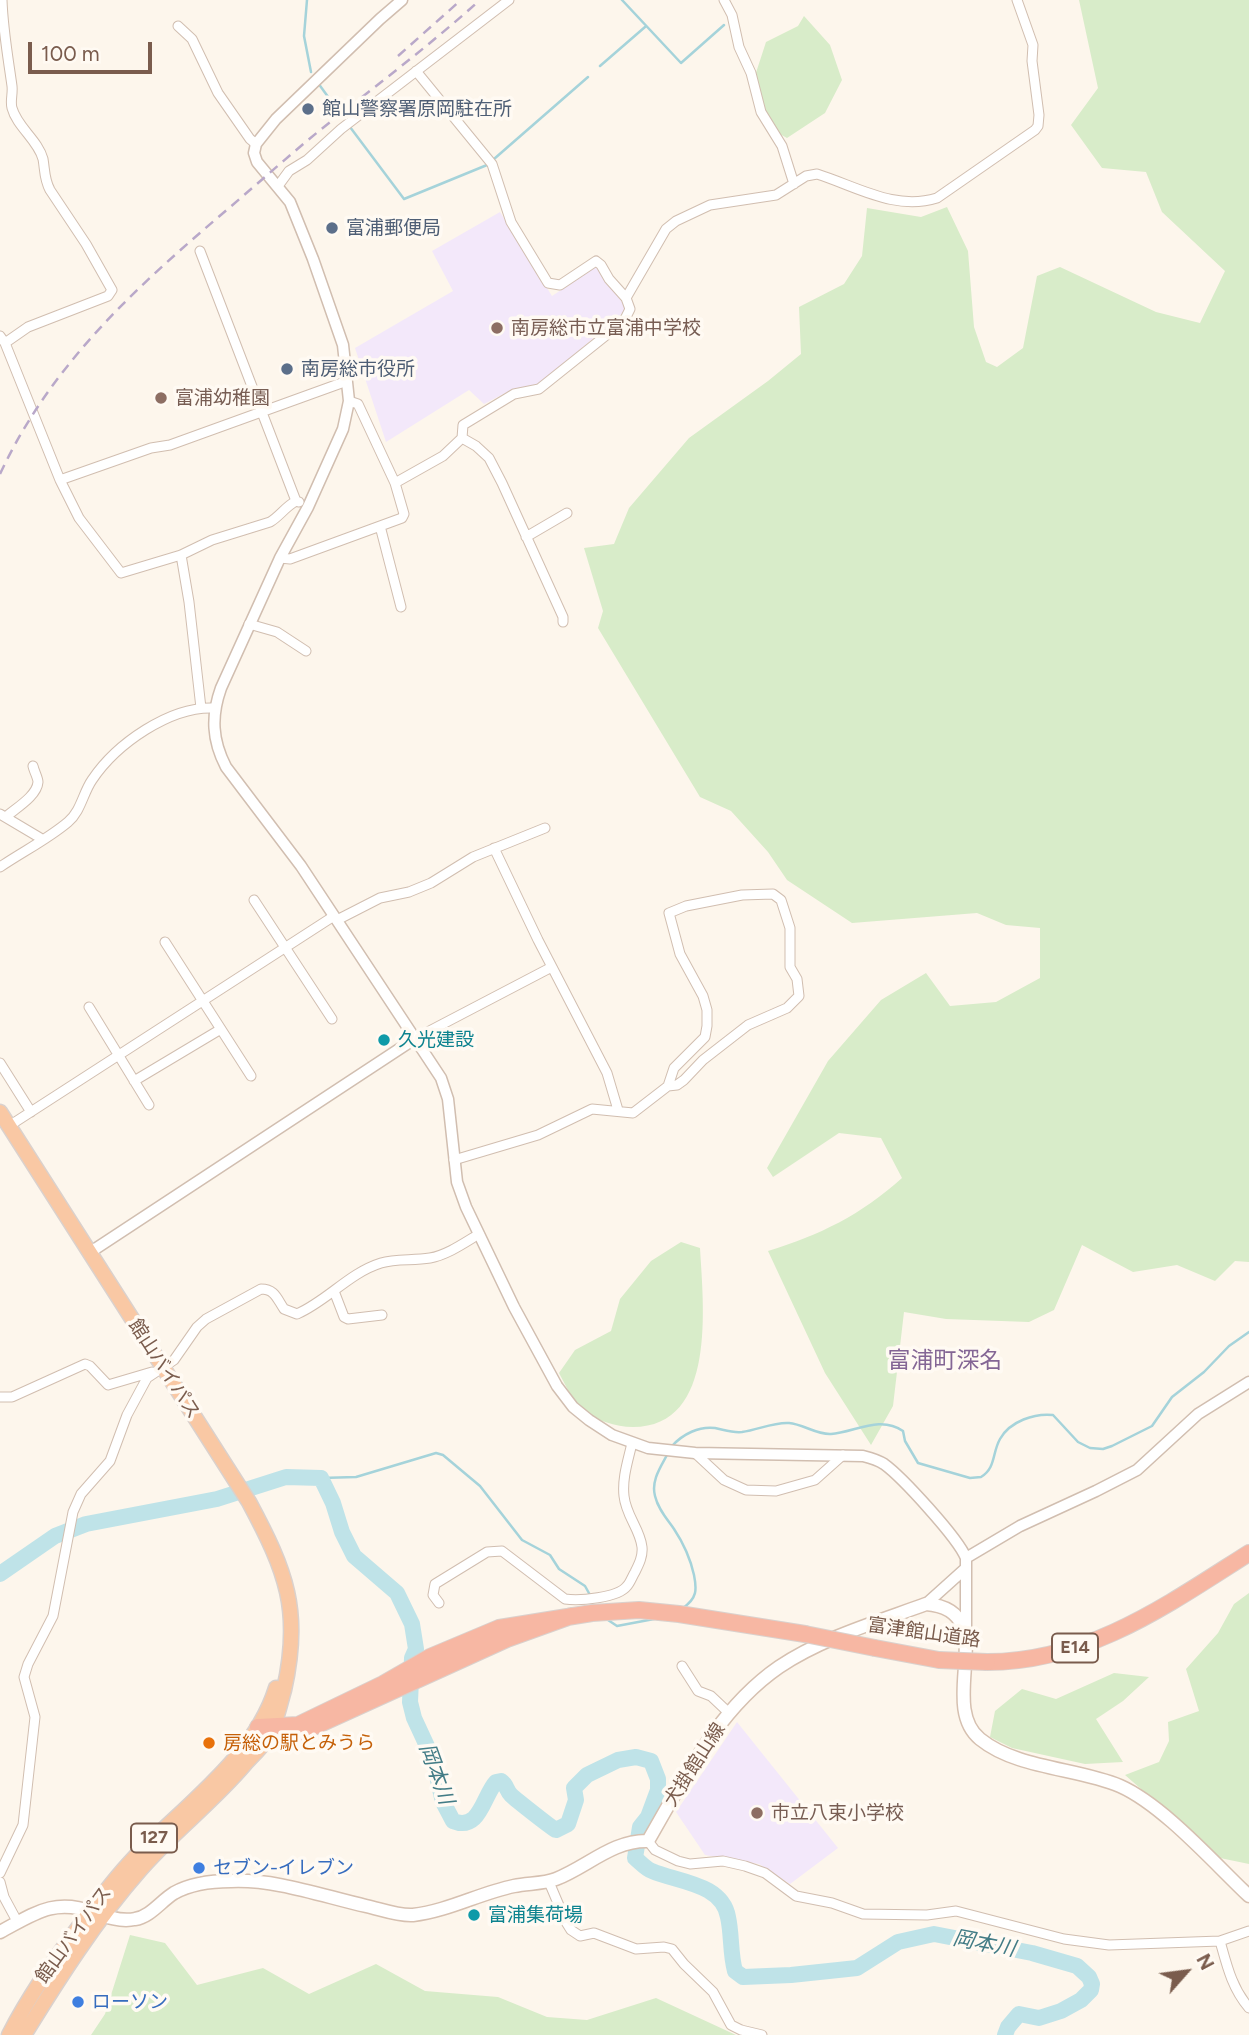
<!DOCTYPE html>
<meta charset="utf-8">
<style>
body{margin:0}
#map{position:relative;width:1249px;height:2035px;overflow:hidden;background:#fdf6ec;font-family:Figtree,sans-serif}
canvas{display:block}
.north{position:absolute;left:1151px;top:1937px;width:70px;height:70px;-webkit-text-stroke:5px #fffaf3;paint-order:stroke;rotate:62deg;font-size:19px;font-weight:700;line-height:28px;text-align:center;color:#7a5c4d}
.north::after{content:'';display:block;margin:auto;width:24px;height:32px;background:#7a5c4d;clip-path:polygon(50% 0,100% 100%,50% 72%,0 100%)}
.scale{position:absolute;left:28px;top:42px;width:124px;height:32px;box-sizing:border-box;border:4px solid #7a5c4d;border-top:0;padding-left:9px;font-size:21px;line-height:24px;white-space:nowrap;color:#7a5c4d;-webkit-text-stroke:5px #fffaf3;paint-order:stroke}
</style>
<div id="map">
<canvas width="1249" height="2035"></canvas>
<div class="north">N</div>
<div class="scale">100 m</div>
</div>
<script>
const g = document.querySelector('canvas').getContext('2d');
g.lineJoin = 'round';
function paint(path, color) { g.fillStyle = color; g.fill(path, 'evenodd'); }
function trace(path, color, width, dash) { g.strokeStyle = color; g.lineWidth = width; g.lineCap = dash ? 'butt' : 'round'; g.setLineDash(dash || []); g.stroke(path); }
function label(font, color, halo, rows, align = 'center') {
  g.font = font + ' Figtree,"Noto Sans JP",sans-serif'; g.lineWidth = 7; g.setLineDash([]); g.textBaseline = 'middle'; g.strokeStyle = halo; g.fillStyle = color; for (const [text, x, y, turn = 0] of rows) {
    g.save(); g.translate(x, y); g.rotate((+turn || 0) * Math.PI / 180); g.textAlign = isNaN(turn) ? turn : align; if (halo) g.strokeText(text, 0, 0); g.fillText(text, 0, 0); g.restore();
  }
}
const education = new Path2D(`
 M500,212L552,296L596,267L627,309L538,386L513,389L484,404L469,390L386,442L355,348L453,291L432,251Z
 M737,1722L838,1848L790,1884L759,1864L705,1855L676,1812Z`);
const green = new Path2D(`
 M1079,0H1249V1262L1235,1261L1215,1281L1177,1265L1133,1272L1082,1245L1054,1310L1029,1322L946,1319L904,1312L893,1406L871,1445L825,1373L768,1251C820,1235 861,1215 902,1178L881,1138L839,1133L773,1177L767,1168L828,1061L881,1000L926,973L950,1006L996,1002L1040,978V928L1006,925L977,913L852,923L787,880L768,852L731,811L700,797L598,628L603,611L584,548L614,544L629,508L689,438L768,381L801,354L799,307L844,284L862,256L867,208L921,217L947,207L968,251L974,327L986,362L997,367L1023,348L1037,276L1060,267L1156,312L1200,323L1225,271L1162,212L1146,172L1102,168L1071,125L1098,88Z
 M804,16L830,45L842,80L825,113L787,138L767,127L752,85L766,42L798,26Z
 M681,1242L700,1248C703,1304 718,1427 633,1427C615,1427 597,1419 580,1413L559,1373L575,1350L611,1331L620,1299L651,1261Z
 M1249,1593V1864L1220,1858L1125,1775L1159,1762L1169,1741L1168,1722L1199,1711L1186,1669L1218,1633L1234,1604Z
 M1114,1673L1149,1677L1123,1701L1096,1719L1123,1762L1085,1764L1012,1748L990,1737L995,1711L1022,1689L1056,1699Z
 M130,1935L165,1943L197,1985L263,1968L309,1994L376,1964L425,1991L498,1997L547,2017L587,2020L656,1998L736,2035H91L105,2014Z`);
const stream = new Path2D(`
 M307,0L304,36L311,72
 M622,0L681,63L724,25
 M600,66L645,27
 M318,83L334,105
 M350,127L404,199L487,165
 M494,159L588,77
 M672,1446C683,1434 699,1426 715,1428C725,1430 732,1433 742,1432C758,1430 773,1422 789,1423C803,1424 817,1435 831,1434C855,1432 880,1415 903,1431L905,1441L918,1463L970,1478L981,1477C996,1468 992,1453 1000,1439C1010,1421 1035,1413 1053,1415L1078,1442L1090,1448L1103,1449L1112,1446L1152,1426L1172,1397L1204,1372L1229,1346L1249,1332
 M667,1455C660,1468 651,1481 655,1496C658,1509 667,1519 674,1529C684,1544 690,1557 694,1575C697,1590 697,1598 683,1608
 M321,1478L356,1477L436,1453L443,1455L480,1486L522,1540L550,1555L559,1569L585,1586L590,1595
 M605,1618L617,1626L654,1619`);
const river = new Path2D(`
 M0,1574L55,1536L86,1524L217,1499L286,1477L321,1478L333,1503L342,1532L354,1556L397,1593L412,1624L416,1649L412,1658L410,1702L414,1718L433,1759L443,1802L453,1821C480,1832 483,1796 496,1782L501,1781C507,1785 506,1790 511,1795C515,1799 553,1829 556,1830L568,1824L576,1800L574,1788L587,1775L618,1760L636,1757L651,1761L658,1779V1790L648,1817L640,1827L635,1858C640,1862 646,1869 652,1871C677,1882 722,1883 728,1917C732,1935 730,1953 735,1971L743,1977L791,1975L857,1968L898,1942L934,1934L1032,1953L1077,1966L1089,1977L1092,1984L1091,1990L1081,2000L1061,2011L1039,2018L1019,2014L1008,2027L1005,2035`);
const minor = new Path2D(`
 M2,0C3,30 8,57 12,86C13,94 10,101 12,108C17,127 38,140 43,159C45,170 44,179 50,190L86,244L112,290L108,296L28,327L5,343
 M724,0L732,15L739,47L751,73L761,112L782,146L794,184
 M178,26L192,39L218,93L250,139L256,144
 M278,186L289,171L307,160L341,129L509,0
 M200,251L296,501L299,502
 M626,298L666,229L676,221L710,205L776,195L806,176L817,174C858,187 895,211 937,198L1035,130L1038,126L1039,115L1032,61L1033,45L1017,0
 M0,336L5,343L60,480L79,518L121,573L181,555L212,540L270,522C280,516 285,507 296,501
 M462,438L476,446L489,458L502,483L563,617V622
 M60,480L151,448L170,445L347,381
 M395,483L443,456L462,438L463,425L514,394L539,389L624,321L630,309L626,298L609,279L601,265L596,261L560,285L548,283L511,222L492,164L416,71
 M380,526L401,607
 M526,537L567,513
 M181,555L189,602L201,708
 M280,558L290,559L402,518L404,514L395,483L358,404L349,401
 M249,624L277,632L306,651
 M0,814L42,839
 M7,816C16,808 37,796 38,782C38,778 34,771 33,766
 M494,848L538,940L607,1073L618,1110
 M0,867C22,852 48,839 68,822C81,811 83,793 92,780C116,744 170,706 214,708
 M254,900L332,1019
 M337,920L380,898L409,892L431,883L473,857L545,828
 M165,942L251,1076
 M89,1007L149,1105
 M416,1038L548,969
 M0,1063L31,1112
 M134,1081L221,1029
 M9,1126L334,916
 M454,1160L538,1135L592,1109L633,1113L668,1086L677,1085L684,1080L703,1060L748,1025L787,1008L799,996L797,979L790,967V928L781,900L773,894L742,895L686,906L669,913L680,954L703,996L707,1010V1026L705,1037L674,1068L668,1086
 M334,1291L344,1317L348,1319L382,1315
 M0,1397H12L85,1364L90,1366L108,1385L152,1372
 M695,1453L724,1480L746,1490L776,1491L815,1480L843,1455
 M439,1603L433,1595L435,1584L487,1552L502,1551L565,1599C579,1601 618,1598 627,1586C630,1583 632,1577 635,1572C639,1564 643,1556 642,1547C640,1529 626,1516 624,1496C622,1478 628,1461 632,1443
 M682,1666L698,1691L711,1696L729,1713
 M648,1841L655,1850L678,1861L690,1864L723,1861L745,1866L765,1873L796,1896L832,1903L863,1914L927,1915L956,1911L1064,1939L1109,1945L1220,1941L1249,1931
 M0,1873L23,1825L35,1717L24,1677L28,1664L53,1616L73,1512L81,1494L110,1461L127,1415L147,1378L174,1360L197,1327L206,1319L261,1289C275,1289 277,1299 284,1309L297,1314C327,1301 349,1273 381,1263C396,1258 413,1261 430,1258C447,1255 464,1243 479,1234
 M0,1882L4,1897L18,1923
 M549,1882L566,1922L571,1930L580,1936L594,1933L636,1949L664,1947L672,1949L684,1964L713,1992L731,2025L741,2030L762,2035
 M1220,1941C1227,1966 1232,1988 1249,2008`);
const tertiary = new Path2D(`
 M402,0L380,19L276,119L256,144L254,153L257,162L290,202L313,259L343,345L349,401L343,429L308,507L280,558L221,688C211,716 212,740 226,767L301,866L441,1078L448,1099L457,1182L466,1207L514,1307L557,1386L573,1407L589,1420L612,1435L648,1448L695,1453L863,1456C871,1458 878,1460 884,1464C902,1477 958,1538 966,1558V1633
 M89,1253L416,1038
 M966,1558L1020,1526L1096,1491L1137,1470L1198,1414L1249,1382
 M926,1604L966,1568`);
const secondary = new Path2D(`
 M0,1932C34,1914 53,1898 93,1912C106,1917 121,1922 135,1919C150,1917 161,1901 174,1893C190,1884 213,1881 231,1881C276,1879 322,1896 366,1906C380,1909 398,1916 413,1915C448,1911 480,1893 514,1886C528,1883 543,1884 556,1879C587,1867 613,1840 648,1841C684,1779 718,1709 779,1667C822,1638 877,1622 926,1604C1003,1610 936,1703 980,1739C1017,1769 1078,1768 1120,1786C1163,1805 1214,1863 1249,1896`);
const trunk = new Path2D(`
 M0,1112L249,1502C286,1571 302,1611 284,1690C279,1707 276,1725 266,1740C260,1749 252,1756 245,1764C213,1802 173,1832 140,1870C96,1920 59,1978 24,2035
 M9,2035C30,1994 56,1957 84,1920C100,1898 116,1877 134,1858C183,1807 255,1757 276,1688`);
const motorway = new Path2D(`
 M571,1616L507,1639L289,1738L265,1741L258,1727L298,1725L383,1684L430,1657L499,1628L592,1613L639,1610L679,1614L805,1634
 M875,1648L939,1660
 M987,1662C1088,1662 1167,1605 1249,1553`);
const rail = new Path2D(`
 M398,56L461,0
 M0,474C51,365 133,290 222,214C255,186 286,158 319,131C373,88 429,46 480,0`);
const motorwayBridge = new Path2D(`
 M805,1634L875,1648
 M939,1660L987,1662`);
const markers = [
 [308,109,7,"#5c6f8a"],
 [332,228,7,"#5c6f8a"],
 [497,328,7,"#8d6e63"],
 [287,369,7,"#5c6f8a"],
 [161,398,7,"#8d6e63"],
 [384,1040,7,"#0f9aa8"],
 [209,1743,7,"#e8710a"],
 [757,1813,7,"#8d6e63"],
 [199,1868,7,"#3f7fe0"],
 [474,1915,7,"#0f9aa8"],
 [78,2002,7,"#3f7fe0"]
];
const shields = [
 [1075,1648,46],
 [154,1838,46]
];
const shieldNames = [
 ["E14",1075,1648],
 ["127",154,1838]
];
const serviceNames = [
 ["館山警察署原岡駐在所",322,109],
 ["富浦郵便局",346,228],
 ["南房総市役所",301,369]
];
const educationNames = [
 ["南房総市立富浦中学校",511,328],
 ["富浦幼稚園",175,398],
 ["市立八束小学校",771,1813]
];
const cultureNames = [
 ["久光建設",398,1040],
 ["富浦集荷場",488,1915]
];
const streetNames = [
 ["館山バイパス",164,1369,57],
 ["富津館山道路",924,1633,8],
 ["犬掛館山線",695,1765,-57],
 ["館山バイパス",74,1935,-54]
];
const foodNames = [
 ["房総の駅とみうら",223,1743]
];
const shopNames = [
 ["セブン-イレブン",213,1868],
 ["ローソン",92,2002]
];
const waterNames = [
 ["岡本川",436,1774,70],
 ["岡本川",984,1944,11]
];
const quarterNames = [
 ["富浦町深名",945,1361]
];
paint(education, '#f3e8fa');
paint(green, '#d8ecc9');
trace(stream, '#a5d3da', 2.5);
trace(river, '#bfe3e8', 16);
trace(minor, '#d1beb0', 11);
trace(tertiary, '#d1beb0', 13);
trace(secondary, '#d6c0b0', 15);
trace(trunk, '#dad1cd', 17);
trace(motorway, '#dad1cd', 18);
trace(minor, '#fff', 9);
trace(tertiary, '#fff', 10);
trace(secondary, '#fff', 12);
trace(trunk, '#f9c8a4', 14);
trace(motorway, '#f7b7a3', 16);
trace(rail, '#b9a8c9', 2.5, [10, 7]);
trace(motorwayBridge, '#dad1cd', 18, []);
trace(motorwayBridge, '#f7b7a3', 16);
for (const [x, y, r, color] of markers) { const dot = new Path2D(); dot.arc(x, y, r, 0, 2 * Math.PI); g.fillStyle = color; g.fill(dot); trace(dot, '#fffaf3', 2.5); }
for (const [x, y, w] of shields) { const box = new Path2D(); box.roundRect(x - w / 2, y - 14.5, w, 29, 5); g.fillStyle = '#fffaf3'; g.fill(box); trace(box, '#7a5c4d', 2); }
label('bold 18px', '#7a5c4d', null, shieldNames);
label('19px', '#4e5e75', '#fffaf3', serviceNames, 'left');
label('19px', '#785e54', '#fffaf3', educationNames, 'left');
label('19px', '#0d838f', '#fffaf3', cultureNames, 'left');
label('19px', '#7a5c4d', '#fffaf3', streetNames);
label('19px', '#c56008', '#fffaf3', foodNames, 'left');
label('19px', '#366cbe', '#fffaf3', shopNames, 'left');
label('italic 21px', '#437c86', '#fffaf3', waterNames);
label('23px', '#846695', '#fffaf3', quarterNames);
</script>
